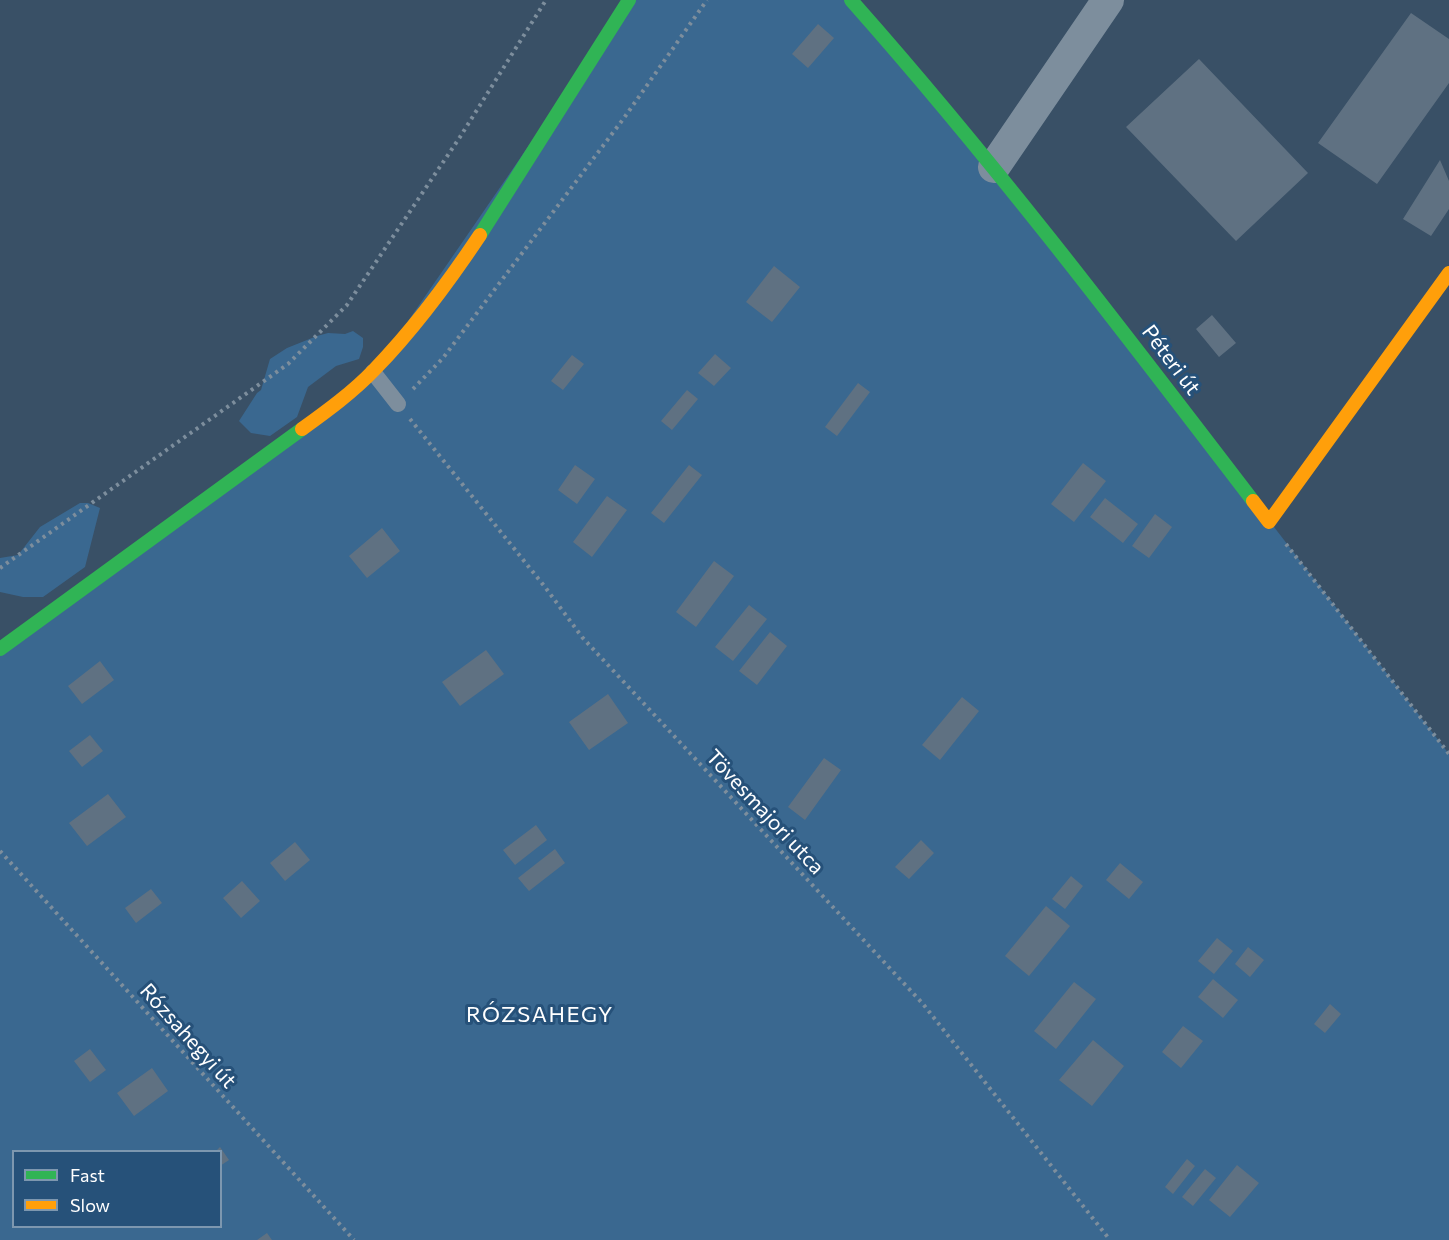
<!DOCTYPE html>
<meta charset="utf-8">
<style>
body{margin:0}
#map{position:relative;width:1449px;height:1240px;overflow:hidden;background:#395066;font-family:Commissioner,sans-serif}
canvas{display:block}
.legend{position:absolute;left:12px;top:1150px;width:210px;height:78px;box-sizing:border-box;background:#265179;border:2px solid #7d97af;margin:0;padding:8px 10px;list-style:none;font-size:18px;color:#fff}
.legend li{display:flex;align-items:center;gap:12px;height:30px}
.legend b{width:30px;border:2px solid #7d97af}
</style>
<div id="map">
<canvas width="1449" height="1240"></canvas>
<ul class="legend">
<li><b style="height:8px;background:#30b455"></b>Fast</li>
<li><b style="height:8px;background:#ff9f0a"></b>Slow</li>
</ul>
</div>
<script>
const g = document.querySelector('canvas').getContext('2d');
g.lineJoin = 'round';
function paint(path, color) { g.fillStyle = color; g.fill(path, 'evenodd'); }
function trace(path, color, width, dash) { g.strokeStyle = color; g.lineWidth = width; g.lineCap = dash ? 'butt' : 'round'; g.setLineDash(dash || []); g.stroke(path); }
function label(font, color, halo, rows, align = 'center') {
  g.font = font + ' Commissioner,sans-serif'; g.lineWidth = 6; g.setLineDash([]); g.textBaseline = 'middle'; g.strokeStyle = halo; g.fillStyle = color; for (const [text, x, y, turn = 0] of rows) {
    g.save(); g.translate(x, y); g.rotate((+turn || 0) * Math.PI / 180); g.textAlign = isNaN(turn) ? turn : align; if (halo) g.strokeText(text, 0, 0); g.fillText(text, 0, 0); g.restore();
  }
}
const green = new Path2D(`
 M629,0H851L1032,213L1449,754V1240H0V649L373,372ZM14,1152H220V1226H14Z
 M353,331L363,338V347L359,359L336,366L308,387L297,417L270,436L251,433L239,421L257,393L261,390L270,359L287,348L317,336L328,333L345,334Z
 M80,503H88L100,508L85,567L43,597H23L0,592V558L18,555L40,527Z`);
const building = new Path2D(`
 M1411,13L1449,39V83L1377,184L1318,143Z
 M818,24L834,38L808,68L792,54Z
 M1199,59L1308,173L1236,241L1126,127Z
 M1440,160L1449,181V209L1431,236L1403,219Z
 M774,266L800,287L772,322L746,302Z
 M1212,315L1236,343L1219,357L1196,329Z
 M715,354L731,368L714,386L698,373Z
 M572,355L584,364L563,390L551,381Z
 M858,383L870,392L837,436L825,427Z
 M687,390L698,399L672,430L661,421Z
 M1083,463L1106,481L1074,522L1051,504Z
 M575,465L595,479L577,504L558,490Z
 M689,465L702,475L664,523L651,513Z
 M607,496L627,510L592,557L573,542Z
 M1105,498L1138,524L1123,543L1090,517Z
 M1155,514L1172,527L1149,558L1132,546Z
 M382,528L400,551L367,578L349,556Z
 M714,561L734,576L696,627L676,612Z
 M749,605L767,619L733,661L715,647Z
 M770,632L787,646L757,685L739,671Z
 M486,650L504,674L460,706L442,682Z
 M100,661L114,680L82,704L68,686Z
 M608,694L628,723L589,750L569,722Z
 M962,697L979,711L940,760L922,745Z
 M90,735L103,751L82,767L69,751Z
 M824,758L841,770L805,820L788,807Z
 M108,794L126,817L87,846L69,823Z
 M536,825L547,840L515,865L503,850Z
 M921,840L934,853L909,879L895,867Z
 M295,842L310,860L285,881L270,863Z
 M555,849L565,863L529,891L518,878Z
 M1120,863L1143,882L1129,899L1106,880Z
 M1071,876L1083,886L1065,909L1052,899Z
 M242,881L260,901L241,918L223,898Z
 M151,889L162,903L136,923L125,908Z
 M1046,906L1070,926L1029,976L1005,956Z
 M1217,938L1233,951L1214,974L1198,961Z
 M1248,947L1264,960L1250,977L1235,964Z
 M1213,979L1238,1000L1223,1018L1198,997Z
 M1074,982L1096,999L1056,1049L1034,1031Z
 M1330,1004L1341,1014L1325,1033L1314,1024Z
 M1183,1026L1203,1041L1181,1068L1162,1052Z
 M1093,1040L1124,1066L1092,1106L1059,1080Z
 M90,1049L106,1070L90,1082L74,1061Z
 M152,1068L168,1091L134,1116L117,1093Z
 M220,1147L229,1160L220,1166V1152H215Z
 M1187,1159L1195,1166L1173,1194L1165,1187Z
 M1237,1165L1259,1183L1230,1217L1209,1200Z
 M1205,1169L1216,1178L1193,1206L1182,1197Z
 M267,1233L272,1240H257Z`);
const path = new Path2D(`
 M413,389L443,358L624,118L707,0
 M410,419L545,587L582,637L923,1004L1110,1240
 M1286,544L1449,754
 M0,568L288,364L347,305L460,137L546,0
 M0,851L354,1240`);
const lane = new Path2D(`
 M373,372L398,404`);
const street = new Path2D(`
 M994,167L1108,0`);
const fast = new Path2D(`
 M851,0C993,160 1123,331 1253,501
 M480,235L629,0
 M0,649L302,429`);
const slow = new Path2D(`
 M302,429C327,411 353,392 374,370C414,329 448,283 480,235
 M1253,501L1269,522L1449,273`);
const streetNames = [
 ["Péteri út",1171,360,53],
 ["Tövesmajori utca",765,812,47],
 ["Rózsahegyi út",188,1036,48]
];
const neighbourhoodNames = [
 ["RÓZSAHEGY",540,1015]
];
paint(green, '#3a6890');
paint(building, '#5f7182');
trace(path, '#7d8e9d', 4, [3, 4.5]);
trace(lane, '#7d8e9d', 16);
trace(street, '#7d8e9d', 32);
trace(fast, '#30b455', 14);
trace(slow, '#ff9f0a', 14);
label('21px', '#fff', '#265179', streetNames);
g.letterSpacing = '1.5px';
label('22px', '#fff', '#265179', neighbourhoodNames);
g.letterSpacing = '0px';
</script>
